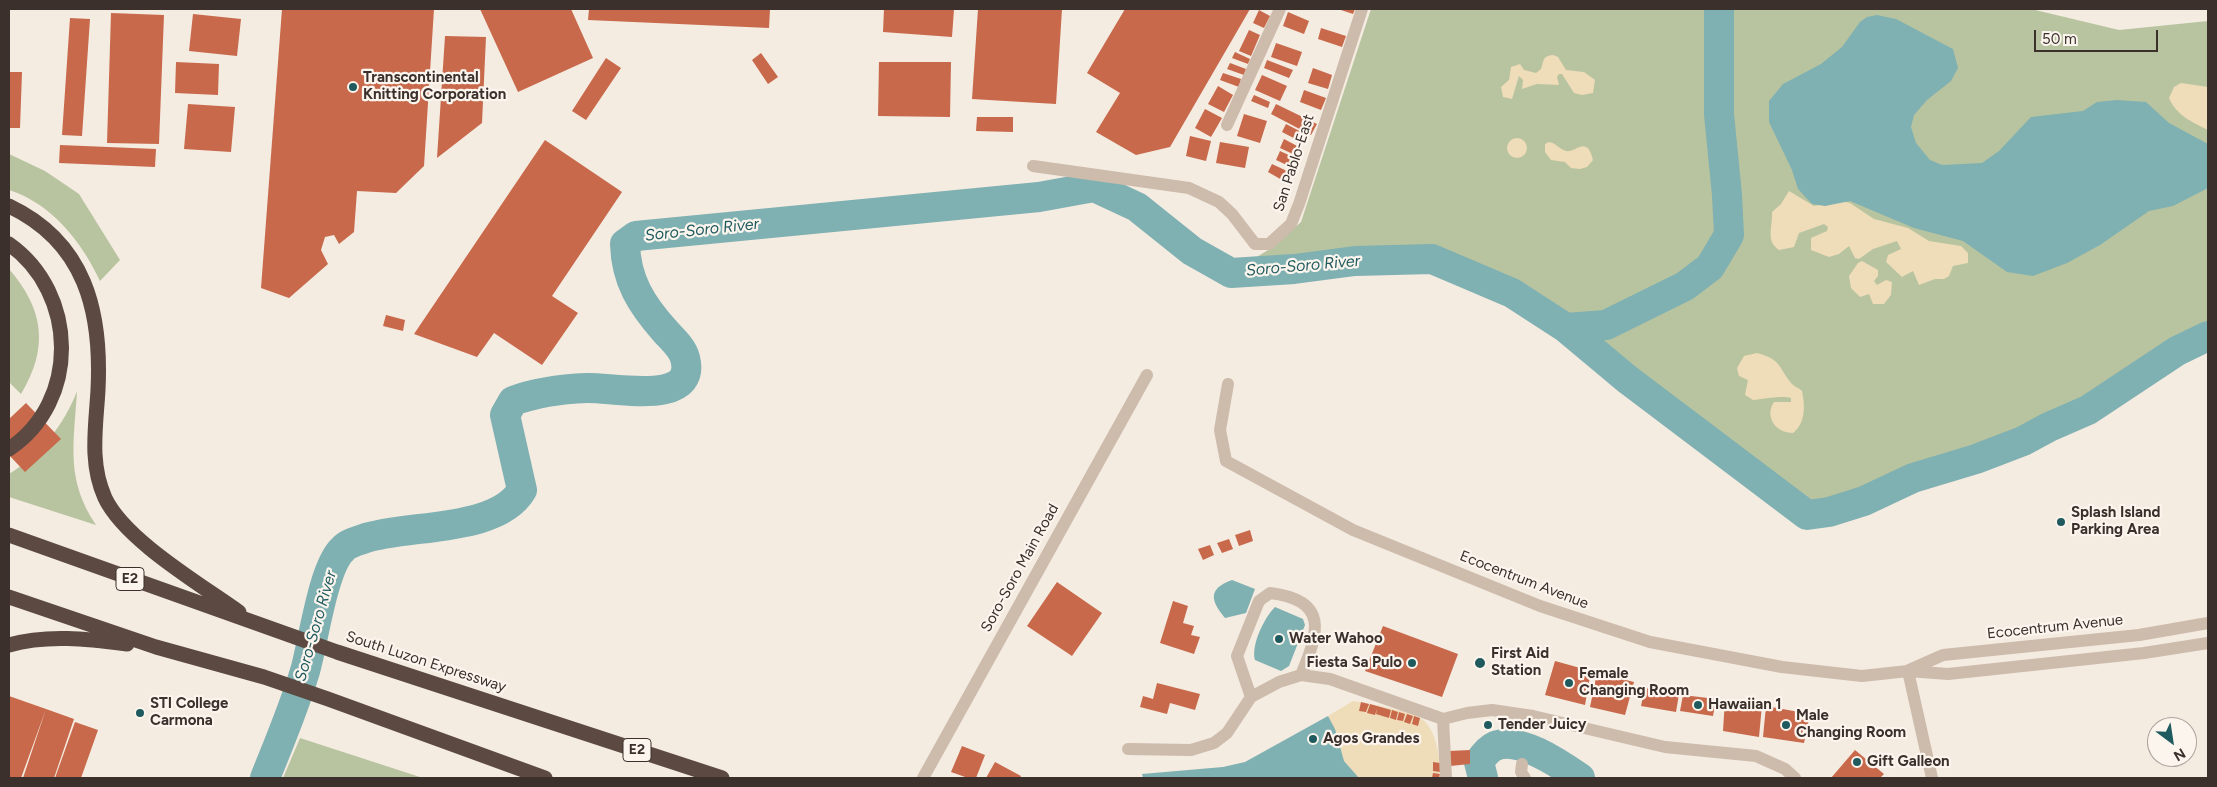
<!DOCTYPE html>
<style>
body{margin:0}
#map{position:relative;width:2217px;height:787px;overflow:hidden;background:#f4ebe1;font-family:Figtree,sans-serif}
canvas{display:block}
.frame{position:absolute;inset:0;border:10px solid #3b302b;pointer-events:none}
.north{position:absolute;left:2147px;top:717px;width:50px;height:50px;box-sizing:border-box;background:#fbf5ee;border:1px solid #aea6a0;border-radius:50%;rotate:149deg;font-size:14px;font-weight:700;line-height:20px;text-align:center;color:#3b302b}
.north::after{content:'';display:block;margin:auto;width:18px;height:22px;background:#1f5a5e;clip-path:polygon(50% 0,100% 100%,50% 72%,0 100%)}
.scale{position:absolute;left:2034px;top:30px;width:124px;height:22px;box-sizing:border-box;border:2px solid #3b302b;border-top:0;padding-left:6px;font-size:15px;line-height:18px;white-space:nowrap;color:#3b302b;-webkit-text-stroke:4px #fbf5ee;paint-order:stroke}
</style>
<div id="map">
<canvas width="2217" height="787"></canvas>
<div class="frame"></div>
<div class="north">N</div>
<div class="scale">50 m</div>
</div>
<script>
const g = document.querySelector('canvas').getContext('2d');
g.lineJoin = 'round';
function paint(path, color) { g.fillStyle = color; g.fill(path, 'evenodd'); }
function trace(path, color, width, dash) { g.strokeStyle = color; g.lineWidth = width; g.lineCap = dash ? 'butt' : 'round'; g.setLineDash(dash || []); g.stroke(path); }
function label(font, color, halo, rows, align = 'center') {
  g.font = font + ' Figtree,sans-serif'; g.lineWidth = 4.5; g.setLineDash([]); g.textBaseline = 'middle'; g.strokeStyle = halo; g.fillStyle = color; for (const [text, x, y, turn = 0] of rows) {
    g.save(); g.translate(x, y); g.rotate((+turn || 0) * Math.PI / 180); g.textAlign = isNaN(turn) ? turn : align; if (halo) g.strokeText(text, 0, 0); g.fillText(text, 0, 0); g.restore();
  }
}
const green = new Path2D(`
 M1371,9H2031L2119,30L2208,21V336L2177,351L2088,410L2049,427L2023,441L1976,459L1913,478L1864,501L1829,512L1807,515L1627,379L1566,328L1512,293L1432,259L1355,261L1294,269L1231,273L1273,247L1301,222Z
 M9,154L45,171L79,194L120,260L100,281C82,242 51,203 9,190Z
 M9,269C44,309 49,348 21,394L9,382Z
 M77,391C74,443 65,479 96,525L9,497V474C39,456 65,424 77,391Z
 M300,738L423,778H283Z`);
const sand = new Path2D(`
 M1553,55L1558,57L1566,70L1584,72L1595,80L1593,93L1582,95L1574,93L1562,74H1559L1557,77L1559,85L1537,84L1522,89L1523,80L1519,76L1512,99L1503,97L1501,87L1509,80L1511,67L1520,64L1524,70L1536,73L1541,69C1544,61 1542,56 1553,55Z
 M2181,83L2208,87V130C2192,122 2176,115 2169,98L2174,87Z
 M1507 148a10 10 0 1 1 20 0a10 10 0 1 1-20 0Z
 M1549,142C1556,143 1559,149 1566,151C1576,153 1587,134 1593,160L1587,167L1580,169L1571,168L1565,162L1551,160L1545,152V144Z
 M1789,191L1814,206L1841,201L1850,203L1874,219L1908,228L1929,241L1961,246L1968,253V263L1953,266L1949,276L1944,279H1935L1919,285L1913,271L1902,277L1886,262L1888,255L1901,249L1897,241L1873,249L1859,259L1855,258L1849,246L1839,254L1829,257L1811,250V238L1827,231L1828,227L1824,224L1799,233L1794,247L1779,250C1765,241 1773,226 1772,212L1781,204Z
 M1862,261L1878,270V276L1874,281L1877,285L1886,280L1892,282L1891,295L1884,304H1873L1869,294L1860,297L1851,288L1849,276L1858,263Z
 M1757,353C1783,360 1778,368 1792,384C1795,387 1799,388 1802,391C1805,405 1806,423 1793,433C1776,433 1764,417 1774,402H1791V398C1782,395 1763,399 1753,400L1745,395L1748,380L1739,376L1737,368L1744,356Z
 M1353,701C1370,704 1405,710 1420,718C1437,727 1441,762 1439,778H1359L1344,761L1328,716Z`);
const water = new Path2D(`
 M1877,15L1896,19L1953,49L1958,68L1951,81L1927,100L1914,115L1911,127L1916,143L1930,160L1942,165L1982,163L1999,151L2031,117L2083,111L2097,102L2117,100L2146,102L2169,123L2208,144V188L2173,206L2149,211L2100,245L2067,263L2033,276L2007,272L1963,241L1914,228L1850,201L1825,206L1812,204L1798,189L1792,170L1769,122V101L1783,84L1821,64L1842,47L1860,22L1867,17Z
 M1232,580L1255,589L1246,613L1225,618C1211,601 1207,589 1232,580Z
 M1275,607L1303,619L1305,625L1289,666L1281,671L1255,660C1251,645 1264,618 1275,607Z
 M1328,716L1335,729L1344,761L1359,778H1143L1142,774L1223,767L1245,762Z`);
const river = new Path2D(`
 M1566,328L1606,325L1685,286L1710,267L1729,235L1727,195L1719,114V9
 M265,778C279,743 294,708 305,671C313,644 323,566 343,549C347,544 357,541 363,539C406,524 497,533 522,490L505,415L513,401C537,392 561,389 587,388C613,387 698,407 685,358C682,347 672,339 665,331C641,304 626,280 625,244L636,236L1039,197L1094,187L1137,207L1192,251L1231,273L1294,269L1355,261L1432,259L1512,293L1566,328L1627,379L1807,515L1829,512L1864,501L1913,478L1976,459L2023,441L2049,427L2088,410L2177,351L2208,336
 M1483,778L1479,762C1483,756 1488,749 1495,746C1520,736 1561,765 1580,778`);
const building = new Path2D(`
 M282,9H434L424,166L396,193L357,191L354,232L339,244L334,235L325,237L321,250L328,264L289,298L261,288Z
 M480,9H571L593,58L518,92Z
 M589,9H770L769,28L588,20Z
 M884,9H954L952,37L883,32Z
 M978,9H1062L1056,104L972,99Z
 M1125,9H1250L1170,147L1136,155L1096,132L1120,93L1087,73Z
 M1338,9H1355L1353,14Z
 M1259,10L1270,16L1264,28L1253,23Z
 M1288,12L1309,21L1304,34L1283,26Z
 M111,13L164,15L159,144L107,143Z
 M193,14L241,19L237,56L189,51Z
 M70,18L90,19L82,136L62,135Z
 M1321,28L1346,36L1342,47L1318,39Z
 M1249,30L1260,35L1251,56L1239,51Z
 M445,36L486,37L482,123L437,158Z
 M1276,43L1302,52L1297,66L1271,57Z
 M1235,52L1250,59L1248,64L1232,58Z
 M761,53L778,77L768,84L752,60Z
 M606,58L621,68L586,120L572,111Z
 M1267,60L1293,70L1289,78L1264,68Z
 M176,62L219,64L218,95L175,93Z
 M879,62H951L950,117L878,116Z
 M1230,63L1246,69L1244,75L1227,69Z
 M1313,68L1332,75L1328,89L1308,83Z
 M9,72H22L20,128H9Z
 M1223,73L1241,79L1239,87L1220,80Z
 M1262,75L1287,86L1280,101L1255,90Z
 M1218,86L1233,95L1224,112L1208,104Z
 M1304,90L1326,98L1321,110L1300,102Z
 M1254,95L1270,102L1268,108L1251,101Z
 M188,104L235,107L231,152L184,149Z
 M1276,104L1317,124L1311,135L1271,114Z
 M1205,109L1222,118L1211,137L1195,128Z
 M1244,114L1267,121L1260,143L1237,136Z
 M977,117H1013V132L976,131Z
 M1286,124L1309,136L1305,144L1282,132Z
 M1190,136L1211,141L1206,161L1186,156Z
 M1284,139L1299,147L1295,155L1280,148Z
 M545,140L622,192L552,296L578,313L542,365L494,333L477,357L414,334Z
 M1220,142L1249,147L1245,168L1216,163Z
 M60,145L156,149L155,167L59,163Z
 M1280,151L1295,158L1291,167L1276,160Z
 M1272,164L1287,171L1282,180L1268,172Z
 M386,315L405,320L403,331L383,326Z
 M26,403L61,439L25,472L9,455V419Z
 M1250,530L1253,541L1239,546L1235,535Z
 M1229,539L1233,549L1222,553L1217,543Z
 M1210,545L1214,555L1203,560L1198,549Z
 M1057,582L1102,613L1072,656L1027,626Z
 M1173,601L1188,606L1183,623L1194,626L1191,635L1200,637L1194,654L1160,643Z
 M1383,626L1458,654L1442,697L1365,671Z
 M1555,661L1591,671L1585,705L1545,695Z
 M1597,673L1634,682L1625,715L1590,707Z
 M1157,683L1200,694L1195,710L1170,703L1167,714L1140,707L1143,696L1153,699Z
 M1645,688L1679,694L1676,712L1641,706Z
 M1683,695L1716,699L1713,716L1680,711Z
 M9,696L46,709L21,778H9Z
 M1725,699L1762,705L1759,737L1723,731Z
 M1361,702L1369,704L1366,712L1359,711Z
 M1370,704L1391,710L1389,718L1376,714L1377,709L1375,715L1367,713Z
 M1766,706L1810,714L1804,743L1763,737Z
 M46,709L74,719L54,778H23Z
 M1392,710L1398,712L1396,720L1390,718Z
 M1399,712L1405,714L1403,721L1397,720Z
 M1407,714L1413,716L1410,724L1404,722Z
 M1414,716L1420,718L1418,726L1412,724Z
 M75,722L98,730L81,778H55Z
 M962,746L985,755L976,778H968L951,772Z
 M1470,750V764L1450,766L1449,751Z
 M1855,750L1884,774L1880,778H1831Z
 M995,762L1021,776L1020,778H986Z
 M1433,762L1440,763V772L1433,771Z
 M1433,773L1440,774L1439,778H1432Z`);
const street = new Path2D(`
 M1227,125L1280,9
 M1033,166L1189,188L1219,202L1232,214L1255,244H1269L1291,224L1299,204L1362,9
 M1228,384L1220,430L1226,461L1353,530L1540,606L1650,642L1782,667L1862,676L1908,671L1948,674L2144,653L2208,643
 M1909,670L1943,655L2139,635L2208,623
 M1908,671L1932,778
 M1251,697L1237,656L1259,601L1270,593C1329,600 1319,632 1301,675
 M1443,719L1446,778
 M1128,749L1191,750L1214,743L1227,733L1251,697L1279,682L1301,675L1330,679L1443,719L1467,713L1492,710L1533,716L1665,747L1756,756L1785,769L1795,778
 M1522,764L1521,772L1525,778
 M923,778L1147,375`);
const highway = new Path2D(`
 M9,206C85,242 102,311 98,390C96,426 89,463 105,498C125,540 200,584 239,612
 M9,244C78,293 80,402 9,449
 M9,535L337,652L722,778
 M9,597L156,647L264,677L328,699L545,778
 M9,645C47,634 88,639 127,644`);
const markers = [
 [353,87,5,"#1f5a5e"],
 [2061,522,5,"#1f5a5e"],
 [1279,639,5,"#1f5a5e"],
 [1412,663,5,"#1f5a5e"],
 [1480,663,6,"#1f5a5e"],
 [1569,683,5,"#1f5a5e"],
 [1698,705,5,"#1f5a5e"],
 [140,713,5,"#1f5a5e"],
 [1488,725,5,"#1f5a5e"],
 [1786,725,5,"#1f5a5e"],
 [1313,739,5,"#1f5a5e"],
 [1857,762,5,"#1f5a5e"]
];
const shields = [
 [130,579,28],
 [637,750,28]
];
const shieldNames = [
 ["E2",130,579],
 ["E2",637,750]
];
const poiNames = [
 ["Transcontinental",363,78],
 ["Knitting Corporation",363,95],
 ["Splash Island",2071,513],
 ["Parking Area",2071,530],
 ["Water Wahoo",1289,639],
 ["First Aid",1491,654],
 ["Station",1491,671],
 ["Fiesta Sa Pulo",1402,663,"right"],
 ["Female",1579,674],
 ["Changing Room",1579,691],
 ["STI College",150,704],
 ["Carmona",150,721],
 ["Hawaiian 1",1708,705],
 ["Male",1796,716],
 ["Changing Room",1796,733],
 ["Tender Juicy",1498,725],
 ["Agos Grandes",1323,739],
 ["Gift Galleon",1867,762]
];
const streetNames = [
 ["San Pablo-East",1294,163,-72],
 ["Soro-Soro Main Road",1020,568,-61],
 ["Ecocentrum Avenue",1524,580,21],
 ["Ecocentrum Avenue",2055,627,-6],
 ["South Luzon Expressway",426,662,18]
];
const waterNames = [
 ["Soro-Soro River",702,230,-6],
 ["Soro-Soro River",1303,266,-5],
 ["Soro-Soro River",316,626,-74]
];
paint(green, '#b8c4a0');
paint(sand, '#efdcb8');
paint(water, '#7fb0b2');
trace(river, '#7fb0b2', 30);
paint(building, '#c8694b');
trace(street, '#cdbbac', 12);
trace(highway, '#5c4a42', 15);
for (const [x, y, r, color] of markers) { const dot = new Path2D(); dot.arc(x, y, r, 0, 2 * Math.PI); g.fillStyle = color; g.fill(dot); trace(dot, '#fbf5ee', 2); }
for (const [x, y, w] of shields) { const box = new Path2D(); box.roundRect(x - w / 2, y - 11.5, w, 23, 4); g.fillStyle = '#fbf5ee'; g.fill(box); trace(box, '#3b302b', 1); }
label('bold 14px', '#3b302b', null, shieldNames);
label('bold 15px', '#3b302b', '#fbf5ee', poiNames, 'left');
label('15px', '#3b302b', '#fbf5ee', streetNames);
label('italic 16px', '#1f5a5e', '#fbf5ee', waterNames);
</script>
